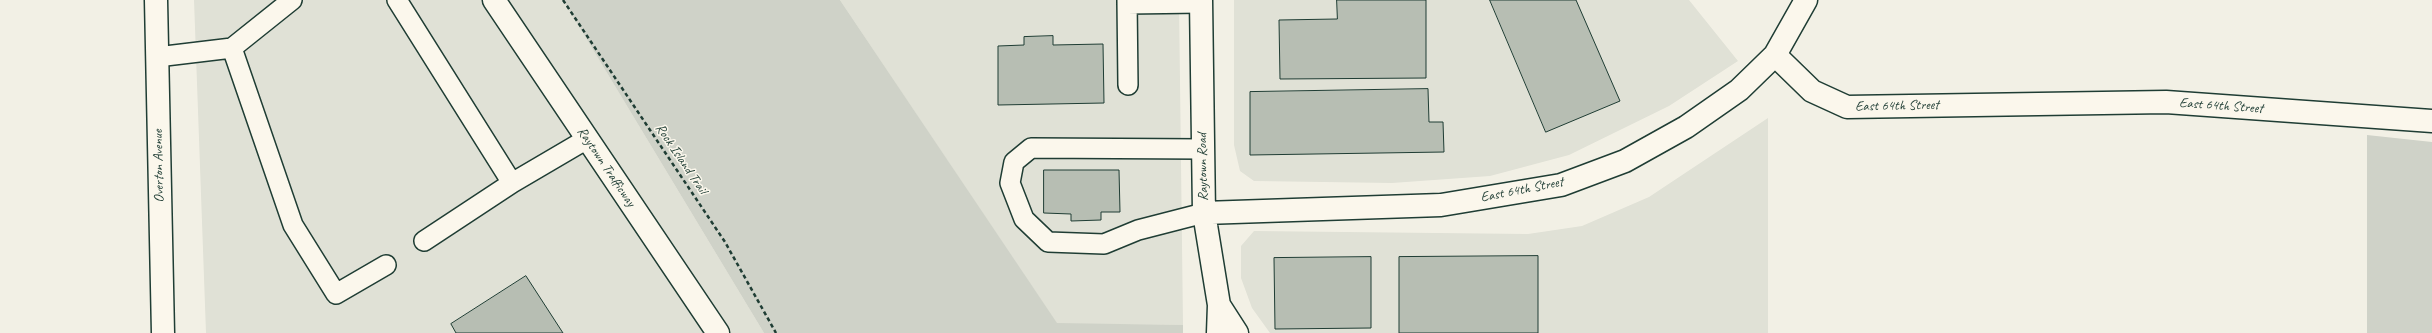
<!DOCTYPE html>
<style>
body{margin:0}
canvas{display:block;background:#f2f0e5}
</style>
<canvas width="2432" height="333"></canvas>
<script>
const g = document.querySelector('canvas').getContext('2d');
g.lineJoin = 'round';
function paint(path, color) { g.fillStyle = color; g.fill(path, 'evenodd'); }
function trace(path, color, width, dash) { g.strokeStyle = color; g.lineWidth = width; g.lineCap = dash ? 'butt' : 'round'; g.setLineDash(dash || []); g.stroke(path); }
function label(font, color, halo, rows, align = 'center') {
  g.font = font + ' Caveat,sans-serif'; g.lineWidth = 3; g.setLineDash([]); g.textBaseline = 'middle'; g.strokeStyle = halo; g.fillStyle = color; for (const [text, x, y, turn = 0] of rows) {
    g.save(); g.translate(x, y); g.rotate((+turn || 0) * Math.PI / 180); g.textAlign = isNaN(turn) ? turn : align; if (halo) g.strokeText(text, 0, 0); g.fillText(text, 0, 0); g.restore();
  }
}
const built = new Path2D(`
 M194,0H563L764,333H206Z
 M840,0H1179L1183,325L1057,324Z
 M1234,0H1689L1738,61L1669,106L1569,155L1490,176L1392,183L1254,181L1240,171L1234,145Z
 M1768,118V333H1270L1252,308L1241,278V246L1254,231L1528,234L1582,226L1649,197Z`);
const green = new Path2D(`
 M563,0H840L1057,323L1183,325V333H764Z
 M2367,135L2432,142V333H2367Z`);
const building = new Path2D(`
 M1337,0H1426V78L1280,79L1279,20L1337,19Z
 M1490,0H1576L1620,101L1546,132Z
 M1053,36V45L1103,44L1104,103L998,105V46L1024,45V37Z
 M1428,89L1429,122H1443L1444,152L1250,155V92Z
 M1044,170H1119L1120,212H1101V220L1071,221V214L1044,213Z
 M1538,256V333H1399V257Z
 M1371,257V328L1275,329L1274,258Z
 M526,276L563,333H456L451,324Z`);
const path = new Path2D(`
 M563,0L725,242L776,333`);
const lane = new Path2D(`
 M397,0L512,183L587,139
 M1127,0L1128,85
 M1127,4L1201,3
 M232,48L293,225L336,294L386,265
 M157,57L232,48L292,0
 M1203,149L1031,148L1014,162L1010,183L1024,219L1048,242L1104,244L1138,230L1204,213
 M424,241L512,183`);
const street = new Path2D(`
 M156,0L163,333
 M1201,0L1204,213L1219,305L1218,333
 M1775,55L1806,0
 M1204,213L1441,205L1561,185L1625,161L1686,127L1739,90L1775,55L1812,91L1847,107L2166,102L2432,121
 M1219,305L1237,333`);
const secondary = new Path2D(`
 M494,0L718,333`);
const streetNames = [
 ["East 64th Street",1897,106,-1],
 ["East 64th Street",2221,106,4],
 ["Rock Island Trail",681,159,56],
 ["Overton Avenue",159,166,-91],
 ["Raytown Trafficway",606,167,56],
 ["Raytown Road",1203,167,-91],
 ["East 64th Street",1522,190,-11]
];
paint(built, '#e0e1d6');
paint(green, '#cfd2c8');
paint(building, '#b7beb3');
trace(building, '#1f3d34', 1);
trace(lane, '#1f3d34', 22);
trace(street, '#1f3d34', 25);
trace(secondary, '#1f3d34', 25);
trace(path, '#1f3d34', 2.5, [4, 3]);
trace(lane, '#fbf7ec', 19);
trace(street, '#fbf7ec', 22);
trace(secondary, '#fbf7ec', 22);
label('14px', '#1f3d34', '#fbf7ec', streetNames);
</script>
